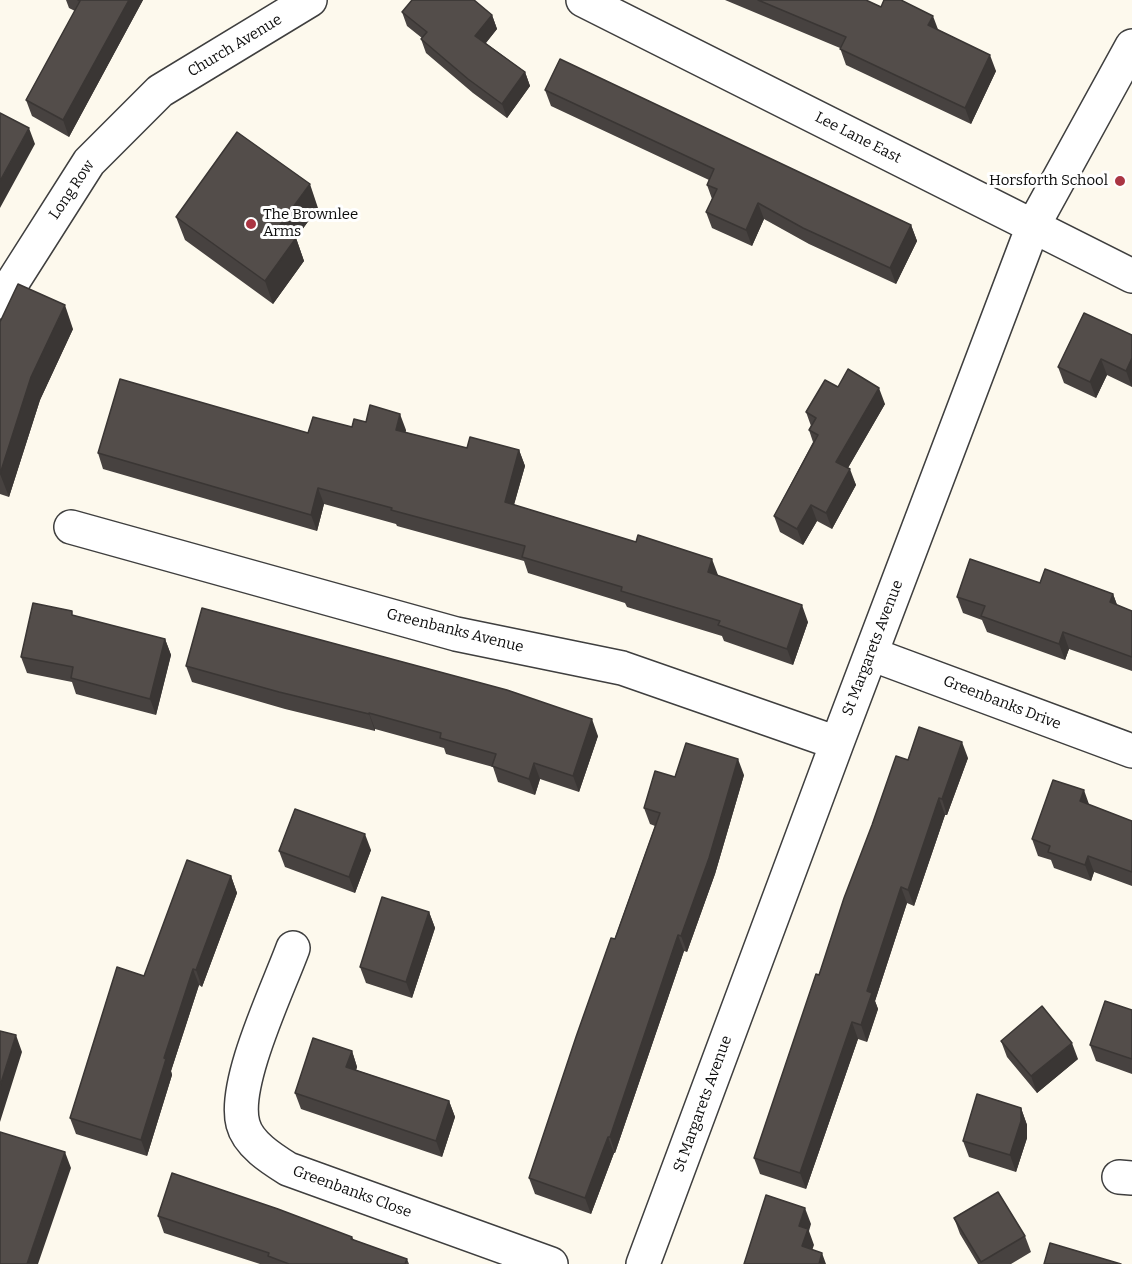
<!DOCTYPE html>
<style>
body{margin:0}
canvas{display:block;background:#fdf9ed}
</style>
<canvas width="1132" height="1264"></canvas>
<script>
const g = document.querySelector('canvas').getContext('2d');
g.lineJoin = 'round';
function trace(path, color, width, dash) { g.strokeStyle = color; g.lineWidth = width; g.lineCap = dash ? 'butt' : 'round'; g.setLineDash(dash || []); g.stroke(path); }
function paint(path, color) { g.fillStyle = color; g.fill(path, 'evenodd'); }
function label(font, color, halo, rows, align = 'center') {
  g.font = font + ' Bitter,serif'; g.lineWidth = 6; g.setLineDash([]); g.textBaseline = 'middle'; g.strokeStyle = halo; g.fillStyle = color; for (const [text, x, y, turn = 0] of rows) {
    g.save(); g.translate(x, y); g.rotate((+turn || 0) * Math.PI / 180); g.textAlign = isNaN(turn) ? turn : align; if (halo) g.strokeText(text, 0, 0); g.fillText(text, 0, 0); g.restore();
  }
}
const minor = new Path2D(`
 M583,0L1132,276
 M71,527L456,634L622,668L837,743
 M871,654L1132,751
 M293,948C278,989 232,1084 243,1124C248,1144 272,1159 288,1169L551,1264
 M1119,1177L1132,1178
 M643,1264L837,743L1033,226L1132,46`);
const tertiary = new Path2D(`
 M0,302L89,162L160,91L310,0`);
const wall = new Path2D(`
 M66,0H143L69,137L32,116L26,100L75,11L69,8Z
 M725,0H866L881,7L938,30L996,71L971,124L846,65L840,48Z
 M402,12L492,15L497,29L486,43L525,72L530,86L507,118L473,93L426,53L421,39L422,38L407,26Z
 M545,90L911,225L917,241L896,284L809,244L764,219L752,246L712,228L706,212L712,199L707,185L709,180L551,106Z
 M318,208L296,238L304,261L273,304L185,240L176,217Z
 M0,322L73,329L40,400L9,497L0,494Z
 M1132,335V387L1107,375L1096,398L1064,383L1058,367Z
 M838,387L885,404L848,468L856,485L832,529L817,521L803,545L780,532L774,516L813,442L809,430L811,426L806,412Z
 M352,427L406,430L405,433L467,448L519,450L525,466L514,505L718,575V576L808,622L793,665L724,641L722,636L627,607L625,603L528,573L524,561L397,526L396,524L324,504L317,531L103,469L98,453L308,433Z
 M1040,583L1113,594L1117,605L1132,611V671L1069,649L1065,660L987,632L982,620L963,613L957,597Z
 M74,616L165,639L171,655L156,715L76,694L72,682L27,673L21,657Z
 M186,666L598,736L579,792L540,779L535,795L498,782L493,767L446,754L444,748L375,729V731L285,709L192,682Z
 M968,758L947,815H945L914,906L907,903L875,1001L878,1009L867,1042L858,1039L806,1189L760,1174L754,1158L819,975L908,760Z
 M744,775L715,874L687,952L684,951L615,1153H614L591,1214L535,1194L529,1178L655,826L650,824L644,808L675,777Z
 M1089,805L1132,821V886L1094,872L1091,881L1054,868L1051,860L1038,856L1032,839Z
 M371,850L355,893L285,867L279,851Z
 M231,876L237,893L202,987L199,985L171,1071L172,1075L147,1156L76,1134L70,1118Z
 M429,912L435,928L412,998L366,983L360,967Z
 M1132,1010V1074L1096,1061L1090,1045Z
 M1001,1041L1078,1059L1037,1093L1007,1057Z
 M352,1051L357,1067L356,1070L449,1101L455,1117L442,1157L301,1109L295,1093Z
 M1021,1108L1027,1125V1138L1016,1172L969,1157L963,1141Z
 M158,1216L352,1237L354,1240L407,1259L409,1264H260L164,1233Z
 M954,1218L1025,1236L1031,1252L1011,1264H978L960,1234Z`);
const shadedWall = new Path2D(`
 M129,0H143L69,137L63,120Z
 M492,15L497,29L480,50L475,36Z
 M933,16L939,32L928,25Z
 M990,55L996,71L971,124L965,108Z
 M525,72L530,86L507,118L502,104Z
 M29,128L35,144L0,208V181Z
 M310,184L318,208L296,238L304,261L273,304L265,281L280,225Z
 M758,203L764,219L752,246L746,230Z
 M911,225L917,241L896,284L890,268Z
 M65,305L73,329L40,400L9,497L0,474L31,377Z
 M1132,358V387L1126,371Z
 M1101,359L1107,375L1096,398L1090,382Z
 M879,388L885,404L842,478L836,462Z
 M400,414L406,430L402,446L396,430Z
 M519,450L525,466L510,518L505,502Z
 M850,469L856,485L832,529L826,513Z
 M318,488L324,504L317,531L311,515Z
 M811,505L817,521L803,545L797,529Z
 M712,559L718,575L714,588L708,572Z
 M1113,594L1119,610L1110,602Z
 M802,605L808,622L793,665L787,649Z
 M1063,632L1069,649L1065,660L1059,644Z
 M165,639L171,655L156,715L150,699Z
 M369,713L375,729V731L369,714Z
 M592,719L598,736L579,792L573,776Z
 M962,742L968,758L947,815L942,799Z
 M738,759L744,775L715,874L687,952L681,936Z
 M534,763L540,779L535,795L529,779Z
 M1084,790L1090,807L1080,801Z
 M939,798L945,815L914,906L908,890Z
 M365,834L371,850L355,893L349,877Z
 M1088,856L1094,872L1091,881L1085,865Z
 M231,876L237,893L202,987L196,970Z
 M901,887L907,903L875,1001L878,1009L867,1042L861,1025L867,991Z
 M429,912L435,928L412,998L406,982Z
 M678,935L684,951L615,1153L610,1137Z
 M193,969L199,985L171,1071L172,1075L147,1156L141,1140L164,1058Z
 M852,1022L858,1039L806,1189L800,1173Z
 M16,1035L22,1052L0,1122V1086Z
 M1072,1043L1078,1059L1037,1093L1031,1076Z
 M352,1051L357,1067L352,1083L346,1067Z
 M449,1101L455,1117L442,1157L436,1141Z
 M1021,1108L1027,1125V1138L1016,1172L1010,1155Z
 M608,1137L614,1153L591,1214L585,1198Z
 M65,1152L71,1168L38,1264H27Z
 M805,1208L811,1224L809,1231L814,1245L808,1262L802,1246L799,1226Z
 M822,1253L826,1264H819Z`);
const building = new Path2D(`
 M78,0H129L63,120L26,100L80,1Z
 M412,0H474L492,15L475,36L525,72L502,104L468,79L421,39L427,32L402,12Z
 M758,0H866L881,7L884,0H901L933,16L928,25L990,55L965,108L840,49L846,37Z
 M560,59L911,225L890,268L803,228L758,203L746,230L706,212L717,189L707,185L714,169L545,90Z
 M0,113L29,128L0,181Z
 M237,132L310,184L280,225L296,238L265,281L176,217Z
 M18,284L65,305L31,377L0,474V322Z
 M1084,313L1132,335V358L1126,371L1101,359L1090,382L1058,367Z
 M848,369L879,388L836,462L850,469L826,513L811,505L797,529L774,516L818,435L809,430L816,418L806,412L825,380L838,387Z
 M120,379L308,433L313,417L352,427L354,419L366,422L370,405L400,414L396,430L467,448L470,437L519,450L505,502L636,542L638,535L712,559L708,572L802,605L787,649L718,625L720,621L621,591L622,587L522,557L525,546L391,510L392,508L318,488L311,515L98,453Z
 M970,559L1040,583L1045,569L1113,594L1110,602L1132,611V657L1063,632L1059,644L981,616L985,606L957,597Z
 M33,603L72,611V615L165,639L150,699L71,678L73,667L21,657Z
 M202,608L507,690L592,719L573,776L534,763L529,779L492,766L496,754L440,738L441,733L369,713V714L279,692L186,666Z
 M919,727L962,742L942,799L939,798L908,890L901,887L867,991L872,993L861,1025L852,1022L800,1173L754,1158L816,974L819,975L844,898L872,825L896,756L908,760Z
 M686,743L738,759L709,858L681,936L678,935L610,1137H608L585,1198L529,1178L576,1037L611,938L615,939L660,813L644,808L655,771L675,777Z
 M1053,780L1084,790L1080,801L1132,821V872L1088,856L1085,865L1048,852L1050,846L1032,839Z
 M295,809L365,834L349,877L279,851Z
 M187,860L231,876L196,970L193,969L164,1058L166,1059L141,1140L70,1118L117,967L144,976Z
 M382,897L429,912L406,982L360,967Z
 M1105,1001L1132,1010V1059L1090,1045Z
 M1042,1006L1072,1043L1031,1076L1001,1041Z
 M0,1031L16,1035L0,1086Z
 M313,1038L352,1051L346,1067L449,1101L436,1141L295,1093Z
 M977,1094L1021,1108V1121L1010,1155L963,1141Z
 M0,1132L65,1152L27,1264H0Z
 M172,1173L278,1209L352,1237L351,1239L407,1259L405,1264H289L268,1256L269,1253L158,1216Z
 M998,1192L1025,1236L981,1262L954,1218Z
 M766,1195L805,1208L799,1226L808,1229L802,1246L822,1253L819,1264H744Z
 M1050,1243L1121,1264H1044Z`);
const markers = [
 [1120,181,6,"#aa3542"],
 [251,224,6,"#aa3542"]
];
const streetNames = [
 ["Church Avenue",235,46,-31],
 ["Lee Lane East",858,138,27],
 ["Long Row",72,190,-56],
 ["Greenbanks Avenue",455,631,14],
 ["St Margarets Avenue",873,648,-69],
 ["Greenbanks Drive",1002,703,21],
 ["St Margarets Avenue",703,1104,-70],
 ["Greenbanks Close",352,1192,20]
];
const poiNames = [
 ["Horsforth School",1108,181],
 ["The Brownlee",263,215,"left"],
 ["Arms",263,232,"left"]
];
trace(minor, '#3f3f3f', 36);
trace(tertiary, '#3f3f3f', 36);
trace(minor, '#fff', 33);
trace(tertiary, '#fff', 33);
paint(wall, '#474240');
paint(shadedWall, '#3a3634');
paint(building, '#534d4a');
trace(building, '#3a3634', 1.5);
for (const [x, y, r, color] of markers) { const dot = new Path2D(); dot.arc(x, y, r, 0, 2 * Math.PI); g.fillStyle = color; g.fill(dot); trace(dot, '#fff', 2); }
label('15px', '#0c0c0c', '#fff', streetNames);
label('15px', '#0c0c0c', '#fff', poiNames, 'right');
</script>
